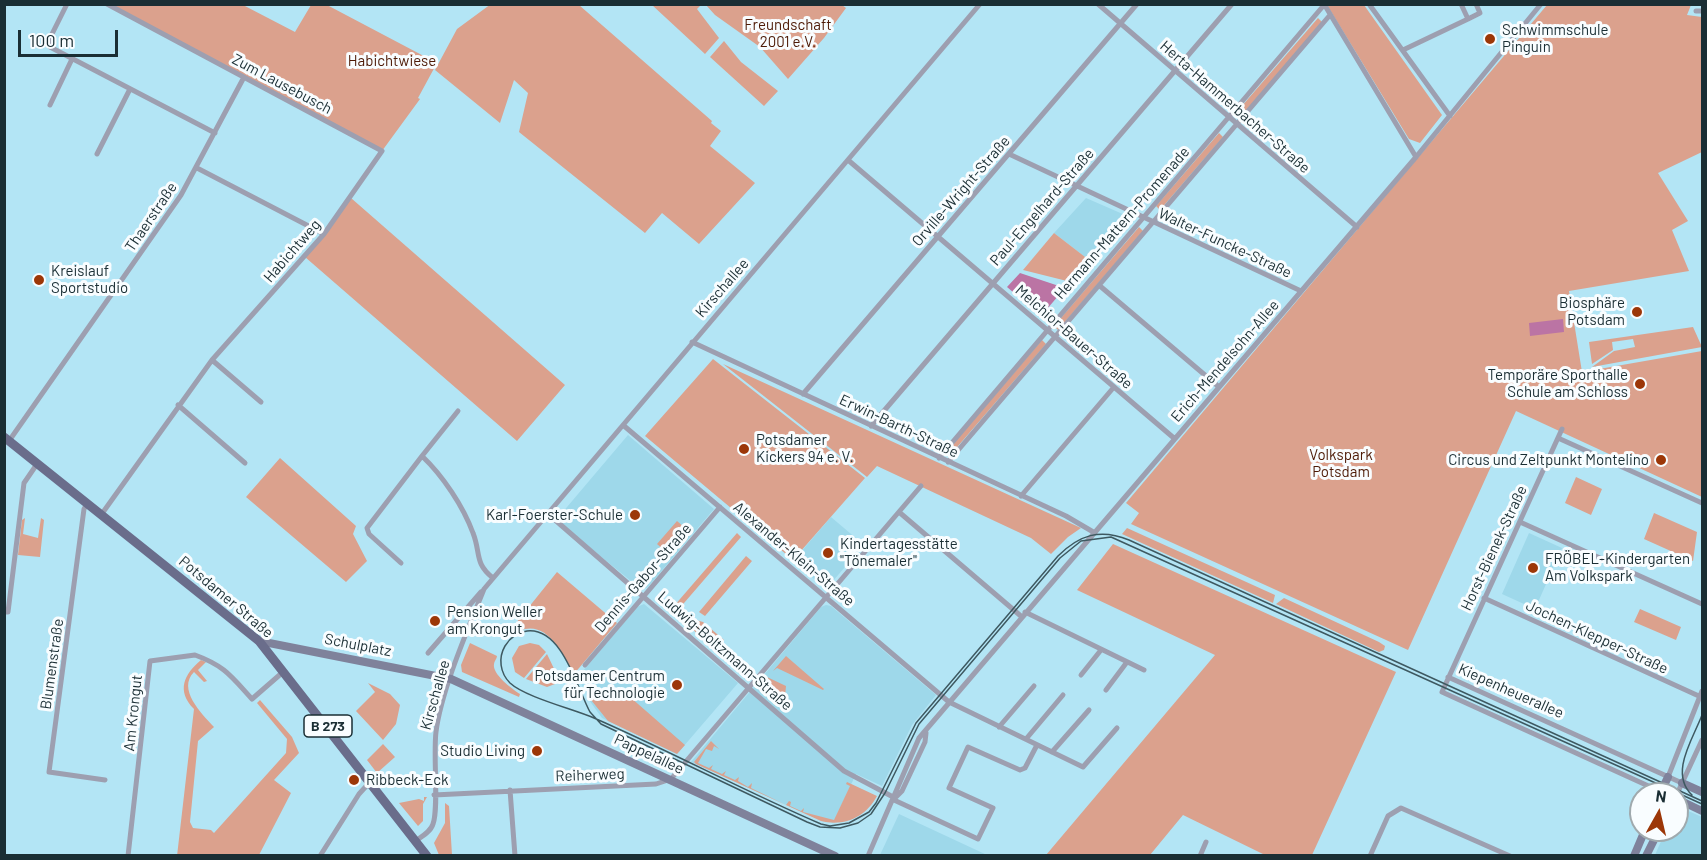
<!DOCTYPE html>
<meta charset="utf-8">
<style>
body{margin:0}
#map{position:relative;width:1707px;height:860px;overflow:hidden;background:#b3e5f5;font-family:Barlow,sans-serif}
canvas{display:block}
.frame{position:absolute;inset:0;border:6px solid #1a2e34;pointer-events:none}
.north{position:absolute;left:1629px;top:782px;width:60px;height:60px;box-sizing:border-box;background:#f9fdff;border:2px solid #a0aaae;border-radius:50%;rotate:8deg;font-size:16px;font-weight:700;line-height:24px;text-align:center;color:#1a2e34}
.north::after{content:'';display:block;margin:auto;width:21px;height:27px;background:#9c3708;clip-path:polygon(50% 0,100% 100%,50% 72%,0 100%)}
.scale{position:absolute;left:18px;top:30px;width:100px;height:27px;box-sizing:border-box;border:3px solid #1a2e34;border-top:0;padding-left:8px;font-size:18px;line-height:21px;white-space:nowrap;color:#1a2e34;-webkit-text-stroke:4px #f9fdff;paint-order:stroke}
</style>
<div id="map">
<canvas width="1707" height="860"></canvas>
<div class="frame"></div>
<div class="north">N</div>
<div class="scale">100 m</div>
</div>
<script>
const g = document.querySelector('canvas').getContext('2d');
g.lineJoin = 'round';
function paint(path, color) { g.fillStyle = color; g.fill(path, 'evenodd'); }
function trace(path, color, width, dash) { g.strokeStyle = color; g.lineWidth = width; g.lineCap = dash ? 'butt' : 'round'; g.setLineDash(dash || []); g.stroke(path); }
function label(font, color, halo, rows, align = 'center') {
  g.font = font + ' Barlow,sans-serif'; g.lineWidth = 6; g.setLineDash([]); g.textBaseline = 'middle'; g.strokeStyle = halo; g.fillStyle = color; for (const [text, x, y, turn = 0] of rows) {
    g.save(); g.translate(x, y); g.rotate((+turn || 0) * Math.PI / 180); g.textAlign = isNaN(turn) ? turn : align; if (halo) g.strokeText(text, 0, 0); g.fillText(text, 0, 0); g.restore();
  }
}
const built = new Path2D(`
 M1086,198L1125,215L1089,260L1054,233Z
 M628,435L714,509L648,587L642,590L556,520Z
 M831,517L864,545L826,589L793,561Z
 M1529,533L1562,548L1535,609L1502,594Z
 M644,604L738,683L677,754L602,718L589,700L578,677L637,607Z
 M826,605L831,606L936,695L912,725L882,786L856,774L833,823L813,817L691,762L821,607Z
 M1677,806L1702,817V855H1655L1666,830H1677Z
 M899,814L987,855H880Z`);
const green = new Path2D(`
 M491,4L579,5L712,121L711,123L721,131L710,146L755,183L699,244L662,213L645,233L519,132L528,93L514,80L500,123L435,70L457,29Z
 M107,5H243L295,32L311,5H327L437,63L418,98L420,99L382,151Z
 M652,5H701L697,9L719,38L705,54Z
 M842,5L846,8L824,38L788,79L760,47L715,15L706,5Z
 M1327,5H1364L1442,115L1420,143L1409,139Z
 M1547,5H1691L1687,15L1702,17V152L1658,173L1688,221L1672,230L1689,271L1569,291L1582,372L1702,351V497L1516,411L1408,650L1131,524L1139,513L1126,503Z
 M1318,18L1322,22L1240,118L1235,114Z
 M724,41L741,62L778,91L764,106L710,57Z
 M1219,133L1223,137L1160,210L1156,206Z
 M351,198L565,385L517,441L305,257Z
 M1139,227L1143,231L1058,330L1054,326Z
 M1054,233L1089,260L1071,282L1023,270Z
 M1693,327L1702,347L1592,367L1614,351L1635,347L1633,339L1612,342L1613,350L1592,364L1589,342Z
 M1042,340L1046,344L952,453L947,451Z
 M713,359L865,478L793,560L645,436Z
 M723,364L1081,528L1068,537L1051,554L1031,538L877,466L867,477Z
 M280,458L356,526L353,534L367,561L346,582L246,497Z
 M1576,477L1602,489L1591,515L1565,503Z
 M1654,513L1697,532L1693,561L1644,539Z
 M25,518L23,534L38,538L41,518L44,520L40,557L18,555L22,520Z
 M677,521L691,533L671,556L657,544Z
 M1127,528L1275,595L1273,603L1122,534Z
 M737,533L741,537L678,610L674,606Z
 M1113,544L1396,672L1312,855H1265L1183,815L1150,855H1046L1215,655L1077,590Z
 M746,556L752,561L705,616L699,612Z
 M557,572L617,623L574,674C560,648 541,610 507,639L504,638Z
 M1284,598L1379,642L1385,646L1384,650L1379,652L1276,604Z
 M1640,609L1681,627L1676,640L1634,622Z
 M696,620L703,622L724,640L716,650L683,621Z
 M470,643L497,656C497,659 494,661 494,664C492,674 512,689 520,694L519,697L462,672L461,665Z
 M530,643L539,645L546,652L524,678L515,672L512,658L519,646Z
 M547,654L558,677L555,684L547,687L526,679Z
 M786,656L824,689L823,690L777,668L773,671Z
 M201,660L206,662L198,670L207,681L204,682L194,672C177,689 201,713 214,727L198,741L190,822L193,828L211,830L214,833L286,753L287,739L257,703L260,700L292,737L299,753L274,780L291,793L259,855L177,856L194,709C176,691 184,674 201,660Z
 M767,677L786,686L784,708L759,687Z
 M368,683L390,694L400,705L396,724L383,740L356,711L375,692Z
 M596,690L602,693L622,690L685,745L677,754L608,721L587,695Z
 M711,741L719,749L714,746L712,751L706,749L698,763L709,768L713,765L711,769L722,774L726,771L724,775L735,780L739,777L738,781L748,787L752,783L751,788L786,805L789,801L791,802L790,806L801,811L804,808L803,812L834,820L850,786L846,784L847,782L877,796C866,817 844,827 821,821L696,764L694,762Z
 M383,744L395,757L377,773L367,760Z
 M424,797H427L423,804V821L418,826L399,803L419,799L424,801Z
 M445,803L449,806L452,855H439L434,843L445,823Z`);
const water = new Path2D(`
 M1020,273L1065,288L1041,316L1007,287Z
 M1563,319L1564,332L1530,336L1529,323Z`);
const street = new Path2D(`
 M67,4L49,40L50,47L215,133
 M1098,4L1357,227
 M1324,4L1416,157
 M1369,4L1450,116
 M1696,11H1702
 M1468,19L1480,13L1476,4
 M1403,50L1468,19L1461,4
 M50,105L72,59
 M97,154L130,89
 M1009,154L1301,291
 M848,160L1175,439
 M197,168L324,234
 M1100,286L1219,387
 M692,342L1066,516L1095,533
 M212,360L261,402
 M803,394L1137,4
 M178,405L245,463
 M458,411L422,456C443,476 463,506 473,533C481,553 474,563 493,578
 M623,425L949,702L1083,767L1117,728
 M871,426L1232,4
 M1562,429L1442,692L1666,794
 M1558,438L1702,503
 M9,441L181,195L243,79
 M939,458L1324,5
 M948,462L1330,15
 M1021,496L1114,387
 M87,504L84,509L49,772L105,780
 M899,512L1022,617
 M547,513L844,771L895,798
 M101,515L212,360L324,234L382,151L107,4
 M1520,522L1702,604
 M401,563L369,534L367,528L422,456
 M1484,598L1701,697
 M4,612H8L24,483L37,464
 M1025,612L1144,670
 M428,653L481,592
 M585,665L720,507
 M1081,675L1101,650
 M1448,677L1682,783
 M1106,690L1127,662
 M999,727L1034,686
 M1026,739L1063,695
 M1052,752L1089,710
 M1668,777L1702,691
 M510,790L515,856
 M1677,794L1702,740
 M434,795L656,784L671,779L921,486
 M895,798L902,791L925,742L926,733
 M894,800L978,839L993,808L949,788L968,747L1020,770L1025,768L1037,745
 M417,840C423,836 431,831 433,824C439,808 433,755 436,732C441,691 468,629 484,589L980,4
 M128,856L150,661L195,655C225,666 231,676 252,699L283,672
 M320,856L359,794L370,782
 M868,856L919,738L1416,157L1541,4
 M1200,856L1206,842
 M1370,856L1388,816L1401,808L1510,856`);
const secondary = new Path2D(`
 M259,641L451,679L835,856
 M1682,783L1702,792
 M1660,794L1668,777
 M1677,799L1702,811
 M1634,856L1645,830
 M1646,856L1659,830`);
const primary = new Path2D(`
 M4,437L259,641L427,856`);
const tram = new Path2D(`
 M1692,795C1669,773 1693,739 1702,715
 M1702,801L1129,540C1100,528 1079,535 1058,556L916,723L876,803L869,812L849,823L830,826L821,824C744,791 670,751 594,718C573,709 525,697 510,683C500,673 498,658 505,646C510,638 518,632 527,631C562,627 577,688 590,712L601,724L807,822L820,827L840,828L858,823L871,814L885,793L919,724L1060,558L1081,541L1111,537L1702,804`);
const markers = [
 [1490,39,6,"#9c3708"],
 [39,280,6,"#9c3708"],
 [1637,312,6,"#9c3708"],
 [1640,384,6,"#9c3708"],
 [744,449,6,"#9c3708"],
 [1661,460,6,"#9c3708"],
 [635,515,6,"#9c3708"],
 [828,553,6,"#9c3708"],
 [1533,568,6,"#9c3708"],
 [435,621,6,"#9c3708"],
 [677,685,6,"#9c3708"],
 [537,751,6,"#9c3708"],
 [354,780,6,"#9c3708"]
];
const shields = [
 [328,726,48]
];
const shieldNames = [
 ["B 273",328,726]
];
const parkNames = [
 ["Freundschaft",788,25],
 ["2001 e.V.",788,42],
 ["Habichtwiese",392,61],
 ["Volkspark",1341,455],
 ["Potsdam",1341,472]
];
const poiNames = [
 ["Schwimmschule",1502,30],
 ["Pinguin",1502,47],
 ["Kreislauf",51,271],
 ["Sportstudio",51,288],
 ["Biosphäre",1625,303,"right"],
 ["Potsdam",1625,320,"right"],
 ["Temporäre Sporthalle",1628,375,"right"],
 ["Schule am Schloss",1628,392,"right"],
 ["Potsdamer",756,440],
 ["Kickers 94 e. V.",756,457],
 ["Circus und Zeltpunkt Montelino",1649,460,"right"],
 ["Karl-Foerster-Schule",623,515,"right"],
 ["Kindertagesstätte",840,544],
 ["\"Tönemaler\"",840,561],
 ["FRÖBEL-Kindergarten",1545,559],
 ["Am Volkspark",1545,576],
 ["Pension Weller",447,612],
 ["am Krongut",447,629],
 ["Potsdamer Centrum",665,676,"right"],
 ["für Technologie",665,693,"right"],
 ["Studio Living",525,751,"right"],
 ["Ribbeck-Eck",366,780]
];
const streetNames = [
 ["Zum Lausebusch",282,84,28],
 ["Herta-Hammerbacher-Straße",1235,107,41],
 ["Orville-Wright-Straße",961,191,-49],
 ["Paul-Engelhard-Straße",1042,207,-49],
 ["Thaerstraße",151,217,-56],
 ["Hermann-Mattern-Promenade",1122,223,-49],
 ["Walter-Funcke-Straße",1225,243,25],
 ["Habichtweg",292,251,-49],
 ["Kirschallee",722,288,-49],
 ["Melchior-Bauer-Straße",1074,337,41],
 ["Erich-Mendelsohn-Allee",1225,361,-49],
 ["Erwin-Barth-Straße",899,426,25],
 ["Horst-Bienek-Straße",1494,548,-65],
 ["Alexander-Klein-Straße",794,554,40],
 ["Dennis-Gabor-Straße",643,578,-49],
 ["Potsdamer Straße",226,597,40],
 ["Jochen-Klepper-Straße",1597,637,25],
 ["Schulplatz",358,645,11],
 ["Ludwig-Boltzmann-Straße",725,651,41],
 ["Blumenstraße",52,664,-82],
 ["Kiepenheuerallee",1511,691,24],
 ["Kirschallee",435,695,-74],
 ["Am Krongut",133,713,-84],
 ["Pappelallee",649,754,25],
 ["Reiherweg",590,775,-2]
];
paint(built, '#9ed8ea');
paint(green, '#dba18d');
paint(water, '#bb74a4');
trace(street, '#9d9fb0', 5);
trace(secondary, '#7f829b', 8);
trace(primary, '#6a6d8b', 9);
trace(tram, '#3e5961', 1.5);
for (const [x, y, r, color] of markers) { const dot = new Path2D(); dot.arc(x, y, r, 0, 2 * Math.PI); g.fillStyle = color; g.fill(dot); trace(dot, '#f9fdff', 2); }
for (const [x, y, w] of shields) { const box = new Path2D(); box.roundRect(x - w / 2, y - 11, w, 22, 4.5); g.fillStyle = '#f9fdff'; g.fill(box); trace(box, '#1a2e34', 1.5); }
label('bold 14px', '#1a2e34', null, shieldNames);
label('15px', '#4d1a06', '#f9fdff', parkNames);
label('15px', '#1a2e34', '#f9fdff', poiNames, 'left');
label('15px', '#1a2e34', '#f9fdff', streetNames);
</script>
